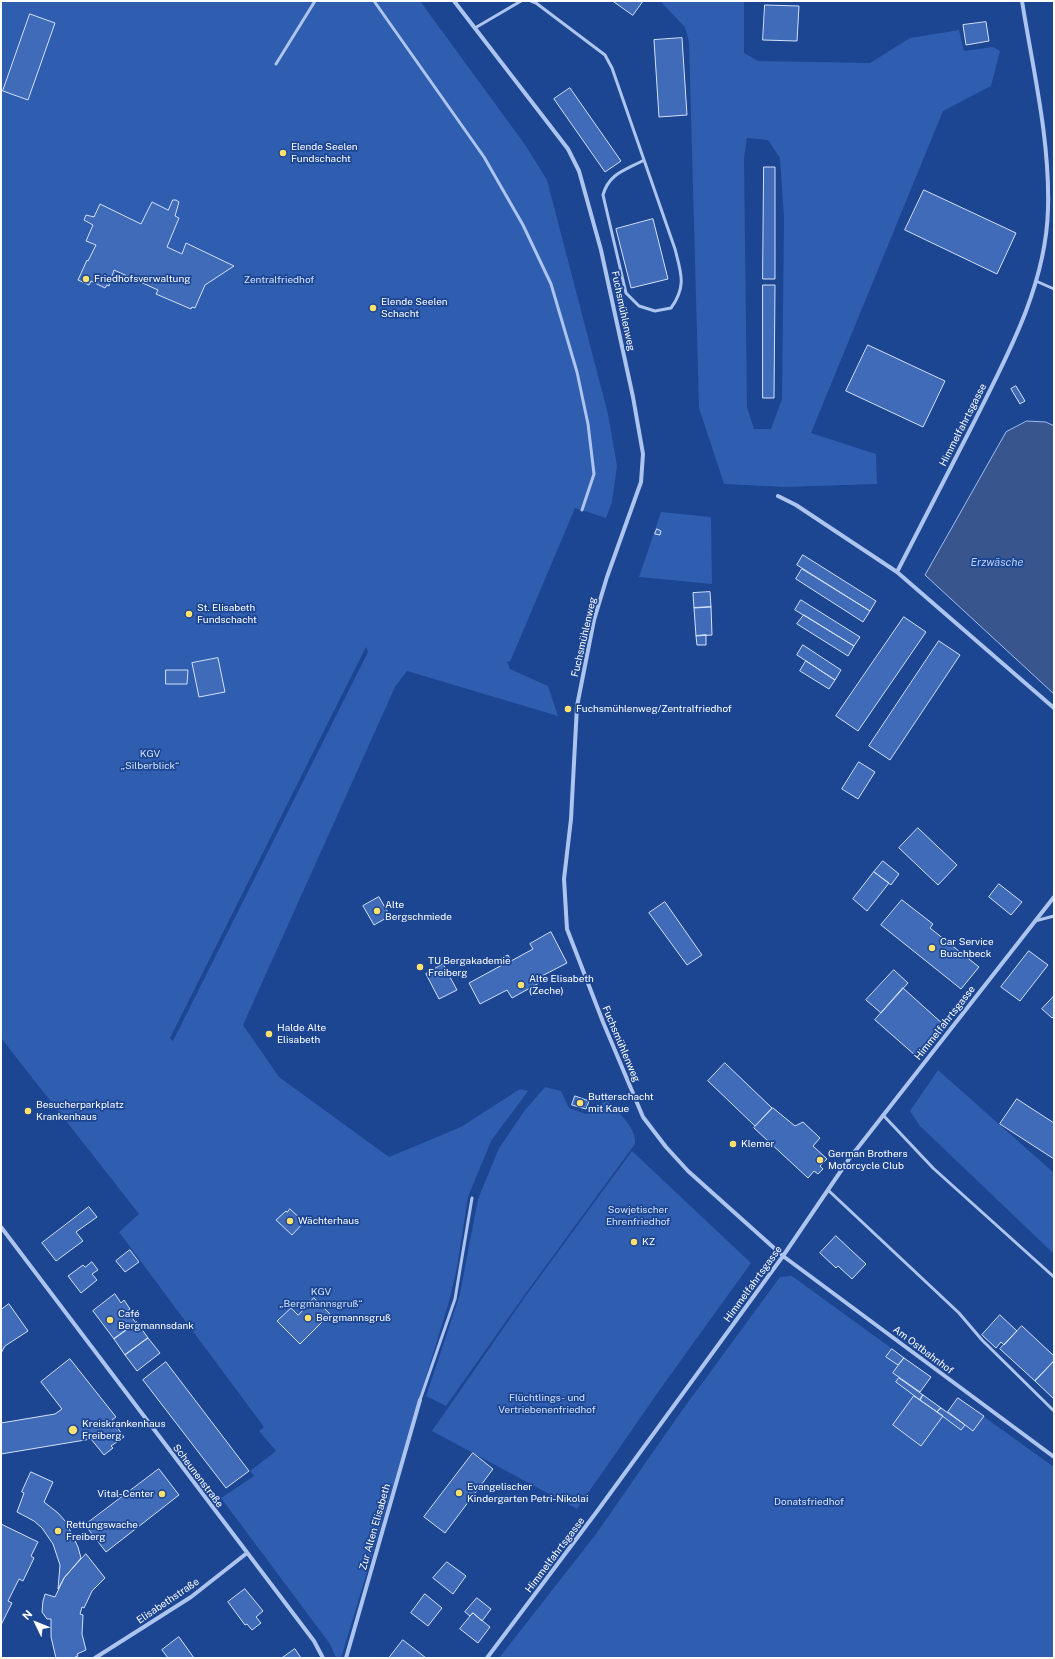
<!DOCTYPE html>
<meta charset="utf-8">
<style>
body{margin:0}
#map{position:relative;width:1055px;height:1659px;overflow:hidden;background:#1c4592;font-family:"Public Sans",sans-serif}
canvas{display:block}
.frame{position:absolute;inset:0;border:2px solid #fff;pointer-events:none}
.north{position:absolute;left:16px;top:1603px;width:40px;height:40px;-webkit-text-stroke:3px #1c4592;paint-order:stroke;rotate:313deg;font-size:11px;font-weight:700;line-height:16px;text-align:center;color:#fff}
.north::after{content:'';display:block;margin:auto;width:14px;height:18px;background:#fff;clip-path:polygon(50% 0,100% 100%,50% 72%,0 100%)}
</style>
<div id="map">
<canvas width="1055" height="1659"></canvas>
<div class="frame"></div>
<div class="north">N</div>
</div>
<script>
const g = document.querySelector('canvas').getContext('2d');
g.lineJoin = 'round';
function paint(path, color) { g.fillStyle = color; g.fill(path, 'evenodd'); }
function trace(path, color, width, dash) { g.strokeStyle = color; g.lineWidth = width; g.lineCap = dash ? 'butt' : 'round'; g.setLineDash(dash || []); g.stroke(path); }
function label(font, color, halo, rows, align = 'center') {
  g.font = font + ' "Public Sans",sans-serif'; g.lineWidth = 3.5; g.setLineDash([]); g.textBaseline = 'middle'; g.strokeStyle = halo; g.fillStyle = color; for (const [text, x, y, turn = 0] of rows) {
    g.save(); g.translate(x, y); g.rotate((+turn || 0) * Math.PI / 180); g.textAlign = isNaN(turn) ? turn : align; if (halo) g.strokeText(text, 0, 0); g.fillText(text, 0, 0); g.restore();
  }
}
const green = new Path2D(`
 M1,1H420L526,146L547,180L608,414L617,466L612,502L606,518L575,508L510,662L507,661L510,669L548,686L558,716L407,671L395,687L243,1025L279,1077L389,1157L461,1127L520,1089L528,1091L491,1141L468,1197L457,1267L450,1298L341,1658H336L330,1644L221,1498L254,1476L250,1471L276,1451L259,1431L264,1427L119,1232L139,1214L1,1038ZM366,647L368,652L173,1041L170,1038Z
 M660,1H744V53L758,61L870,63L910,38L959,30L964,51L993,47L1000,51L991,86L943,111L811,433L876,454L877,484L785,487L724,484L699,408L689,42L685,27ZM747,138L768,140L780,158L784,218L782,399L771,429H754L747,407L744,158Z
 M661,512L711,517L712,584L639,577Z
 M938,1070L1054,1173V1254L920,1126L910,1111Z
 M545,1087L561,1091L569,1108L586,1114L607,1100C617,1111 637,1128 635,1144L526,1293L446,1406L426,1396L460,1294L478,1199L499,1148L525,1110Z
 M632,1151L751,1263L661,1388L577,1509L432,1431L527,1294Z
 M792,1276L931,1377L920,1392L948,1412L958,1398L1054,1467V1658H499L596,1534L678,1416L780,1277Z`);
const water = new Path2D(`
 M1027,421L1046,422L1054,426V694L925,575L1006,432Z`);
const building = new Path2D(`
 M613,1H643L633,15Z
 M765,5L799,6L797,41L763,40Z
 M30,14L55,23L28,100L3,91Z
 M986,22L989,41L966,45L963,25Z
 M682,38L687,115L659,117L654,40Z
 M570,88L621,161L605,172L554,99Z
 M764,167H775V279H763Z
 M924,190L1016,233L997,274L905,230Z
 M173,200H176L179,202L175,216L179,218L167,247L182,254L186,243L234,266L205,285L195,308L192,307L191,309L156,294L158,290L114,270L109,286L107,285L105,288L91,281L89,285L78,280L87,260L88,261L96,245L86,241L93,225L84,220L86,215L94,217L100,204L141,224L152,202L168,210Z
 M653,219L668,279L631,288L616,229Z
 M763,285H775L774,398H763Z
 M868,345L945,381L923,427L846,391Z
 M1016,386L1025,401L1020,404L1011,389Z
 M657,529L661,531L660,535L655,534Z
 M803,555L876,601L870,611L797,565Z
 M802,569L870,611L863,622L796,579Z
 M710,592L711,607L694,608L693,593Z
 M801,600L860,637L854,646L795,610Z
 M711,607L712,635L696,636L694,608Z
 M804,615L854,646L848,656L797,624Z
 M904,617L926,632L858,731L836,716Z
 M706,635V645H697L696,636Z
 M939,641L960,655L890,760L869,746Z
 M803,645L841,670L835,680L797,655Z
 M218,658L225,692L199,697L192,663Z
 M806,661L835,680L829,689L800,671Z
 M166,670H188L187,684H166Z
 M859,762L875,772L858,799L842,789Z
 M918,828L957,865L938,885L899,848Z
 M883,861L899,874L891,885L874,872Z
 M874,872L889,883L867,911L853,899Z
 M999,884L1022,902L1011,915L989,897Z
 M379,897L390,916L374,925L363,906Z
 M902,900L933,924L930,928L979,967L961,989L881,925Z
 M665,902L702,955L687,965L649,913Z
 M551,932L567,963L536,979L539,983L512,998L507,990L480,1004L469,983L504,964L501,958L508,955L511,961L533,949L530,944Z
 M1029,951L1048,965L1020,1001L1001,987Z
 M443,964L457,990L439,999L426,974Z
 M894,970L908,983L881,1013L866,1000Z
 M903,988L944,1025L916,1056L875,1020Z
 M1054,996V1016L1052,1018L1042,1009Z
 M725,1063L772,1108L755,1126L708,1081Z
 M575,1096L589,1101L586,1109L572,1105Z
 M1017,1099L1054,1123V1159L1000,1124Z
 M773,1108L795,1126L803,1122L820,1138L813,1146L827,1159L820,1166L823,1169L818,1174L814,1171L808,1178L754,1128Z
 M89,1207L97,1217L76,1232L83,1241L56,1261L42,1243Z
 M290,1209L304,1222L292,1235L276,1220L286,1211L287,1212Z
 M836,1236L866,1264L852,1279L838,1266L836,1268L820,1253Z
 M130,1250L139,1262L125,1272L116,1261Z
 M92,1262L98,1270L92,1274L97,1280L81,1293L68,1276L83,1265L85,1267Z
 M115,1294L121,1303L124,1300L130,1309L127,1311L136,1323L114,1339L93,1311Z
 M314,1298L330,1314L300,1344L277,1321L291,1308L298,1315Z
 M9,1304L28,1331L5,1346L1,1353V1310Z
 M1000,1315L1017,1331L1004,1345L1001,1342L996,1348L982,1335Z
 M137,1322L148,1338L125,1355L114,1339Z
 M1022,1326L1054,1356V1361L1035,1381L1000,1349Z
 M148,1338L160,1353L137,1371L125,1355Z
 M892,1349L904,1358L898,1365L886,1357Z
 M904,1358L931,1377L920,1392L893,1373Z
 M70,1359L116,1417L112,1420L124,1437L111,1446L113,1448L104,1455L91,1439L1,1454V1423L55,1414L62,1409L41,1382Z
 M1054,1361V1399L1035,1381Z
 M166,1362L249,1471L226,1488L143,1380Z
 M899,1378L923,1395L920,1400L896,1382Z
 M923,1395L941,1408L937,1412L920,1400Z
 M914,1396L943,1416L921,1446L893,1425Z
 M958,1398L984,1416L973,1431L948,1412Z
 M941,1408L965,1425L961,1430L937,1412Z
 M473,1453L493,1469L445,1533L424,1517Z
 M159,1469L179,1495L106,1552L85,1525Z
 M31,1472L53,1482L44,1502L58,1513L66,1522L78,1547L81,1558L64,1578L58,1589L60,1565L53,1544L42,1528L34,1521L17,1512L24,1493L22,1492Z
 M1,1524L38,1542L31,1556L34,1558L23,1581L19,1579L8,1601L12,1603L1,1625Z
 M86,1554L105,1578L92,1591L84,1608L82,1607L80,1614L83,1615L82,1634L86,1650L77,1654L78,1656L73,1658H56L51,1637V1619H47L42,1612L43,1601L45,1594L55,1597L64,1578Z
 M447,1562L466,1576L453,1594L433,1578Z
 M245,1589L263,1611L256,1617L261,1623L252,1630L247,1624L245,1625L228,1602Z
 M425,1594L442,1608L428,1626L411,1613Z
 M477,1598L491,1609L482,1621L473,1613L470,1616L465,1612Z
 M473,1613L490,1627L478,1643L460,1629Z
 M179,1637L194,1658H168L162,1650Z
 M403,1640L426,1658H389Z
 M295,1649L301,1658H282Z`);
const lane = new Path2D(`
 M374,1L484,157L523,225L551,284L577,372L588,424L594,474L582,510
 M531,1L536,3L605,55L612,68L675,249C681,273 687,286 671,308L655,311L639,306L626,293L603,195C609,173 626,170 644,160
 M475,28L521,1
 M276,64L315,1
 M1036,281L1054,289
 M1035,921L1054,916
 M883,1115L933,1168L1054,1277
 M828,1190L959,1313L982,1340L1054,1411
 M420,1400L455,1299L472,1198`);
const street = new Path2D(`
 M454,1L568,149L579,171L601,250L633,397L643,454L641,482L607,577L594,620L577,706L571,819L564,879L567,929L603,1022L643,1117L666,1147L688,1171L783,1256L1054,1457
 M778,496L796,505L897,572L1054,708
 M897,572C922,524 947,475 972,426C1006,358 1046,287 1048,209C1050,139 1033,70 1022,1
 M1,1227L314,1641L323,1658
 M95,1658L191,1597L247,1553
 M346,1658L420,1400
 M487,1658L598,1510L783,1256L849,1159L1054,897`);
const markers = [
 [283,153,4,"#ffe16b"],
 [86,279,4,"#ffe16b"],
 [373,308,4,"#ffe16b"],
 [189,614,4,"#ffe16b"],
 [568,709,4,"#ffe16b"],
 [377,911,4,"#ffe16b"],
 [932,948,4,"#ffe16b"],
 [420,967,4,"#ffe16b"],
 [521,985,4,"#ffe16b"],
 [269,1034,4,"#ffe16b"],
 [580,1103,4,"#ffe16b"],
 [28,1111,4,"#ffe16b"],
 [733,1144,4,"#ffe16b"],
 [820,1160,4,"#ffe16b"],
 [290,1221,4,"#ffe16b"],
 [634,1242,4,"#ffe16b"],
 [308,1318,4,"#ffe16b"],
 [110,1320,4,"#ffe16b"],
 [73,1430,5,"#ffe16b"],
 [459,1493,4,"#ffe16b"],
 [162,1494,4,"#ffe16b"],
 [58,1531,4,"#ffe16b"]
];
const poiNames = [
 ["Elende Seelen",291,147],
 ["Fundschacht",291,159],
 ["Friedhofsverwaltung",94,279],
 ["Elende Seelen",381,302],
 ["Schacht",381,314],
 ["St. Elisabeth",197,608],
 ["Fundschacht",197,620],
 ["Fuchsmühlenweg/Zentralfriedhof",576,709],
 ["Alte",385,905],
 ["Bergschmiede",385,917],
 ["Car Service",940,942],
 ["Buschbeck",940,954],
 ["TU Bergakademie",428,961],
 ["Freiberg",428,973],
 ["Alte Elisabeth",529,979],
 ["(Zeche)",529,991],
 ["Halde Alte",277,1028],
 ["Elisabeth",277,1040],
 ["Butterschacht",588,1097],
 ["mit Kaue",588,1109],
 ["Besucherparkplatz",36,1105],
 ["Krankenhaus",36,1117],
 ["Klemer",741,1144],
 ["German Brothers",828,1154],
 ["Motorcycle Club",828,1166],
 ["Wächterhaus",298,1221],
 ["KZ",642,1242],
 ["Café",118,1314],
 ["Bergmannsdank",118,1326],
 ["Bergmannsgruß",316,1318],
 ["Kreiskrankenhaus",82,1424],
 ["Freiberg",82,1436],
 ["Evangelischer",467,1487],
 ["Kindergarten Petri-Nikolai",467,1499],
 ["Vital-Center",154,1494,"right"],
 ["Rettungswache",66,1525],
 ["Freiberg",66,1537]
];
const parkNames = [
 ["Zentralfriedhof",279,280],
 ["KGV",150,754],
 ["„Silberblick“",150,766],
 ["Sowjetischer",638,1210],
 ["Ehrenfriedhof",638,1222],
 ["KGV",321,1292],
 ["„Bergmannsgruß“",321,1304],
 ["Flüchtlings- und",547,1398],
 ["Vertriebenenfriedhof",547,1410],
 ["Donatsfriedhof",809,1502]
];
const streetNames = [
 ["Fuchsmühlenweg",623,311,78],
 ["Himmelfahrtsgasse",963,425,-63],
 ["Fuchsmühlenweg",584,637,-77],
 ["Himmelfahrtsgasse",945,1023,-52],
 ["Fuchsmühlenweg",621,1044,67],
 ["Himmelfahrtsgasse",753,1284,-54],
 ["Am Ostbahnhof",923,1350,37],
 ["Scheunenstraße",198,1476,53],
 ["Zur Alten Elisabeth",375,1527,-74],
 ["Himmelfahrtsgasse",555,1555,-53],
 ["Elisabethstraße",168,1601,-34]
];
const waterNames = [
 ["Erzwäsche",997,563]
];
paint(green, '#2f5db0');
paint(water, '#38558d');
trace(water, '#a0bef0', 1);
paint(building, '#406bb8');
trace(building, '#d3e1fa', 1);
trace(lane, '#adc5ee', 3);
trace(street, '#adc5ee', 4);
for (const [x, y, r, color] of markers) { const dot = new Path2D(); dot.arc(x, y, r, 0, 2 * Math.PI); g.fillStyle = color; g.fill(dot); trace(dot, '#1c4592', 1.5); }
label('10px', '#fff', '#1c4592', poiNames, 'left');
label('10px', '#d3e1fa', '#1c4592', parkNames);
label('10px', '#fff', '#1c4592', streetNames);
label('italic 11px', '#b9cff5', '#1c4592', waterNames);
</script>
